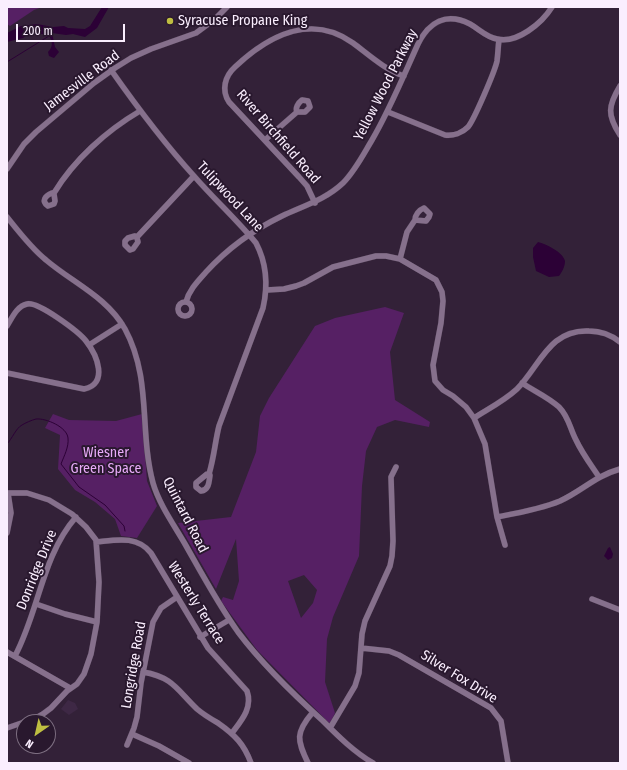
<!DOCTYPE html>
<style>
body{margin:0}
#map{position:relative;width:627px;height:770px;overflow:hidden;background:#332138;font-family:"Fira Sans Condensed",sans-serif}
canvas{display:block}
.frame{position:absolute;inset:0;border:8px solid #faeefe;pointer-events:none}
.north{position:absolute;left:16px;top:714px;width:40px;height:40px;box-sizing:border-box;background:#29182e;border:1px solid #7d6e81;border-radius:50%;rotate:214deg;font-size:11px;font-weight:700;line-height:16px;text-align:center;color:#faeefe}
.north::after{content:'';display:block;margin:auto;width:14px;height:18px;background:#bfbe41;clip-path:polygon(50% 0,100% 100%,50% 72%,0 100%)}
.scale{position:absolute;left:16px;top:24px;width:109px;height:18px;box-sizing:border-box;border:2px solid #faeefe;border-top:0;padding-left:5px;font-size:12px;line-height:14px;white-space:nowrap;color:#faeefe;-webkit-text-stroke:3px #29182e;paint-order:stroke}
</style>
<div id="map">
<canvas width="627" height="770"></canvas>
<div class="frame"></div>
<div class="north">N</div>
<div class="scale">200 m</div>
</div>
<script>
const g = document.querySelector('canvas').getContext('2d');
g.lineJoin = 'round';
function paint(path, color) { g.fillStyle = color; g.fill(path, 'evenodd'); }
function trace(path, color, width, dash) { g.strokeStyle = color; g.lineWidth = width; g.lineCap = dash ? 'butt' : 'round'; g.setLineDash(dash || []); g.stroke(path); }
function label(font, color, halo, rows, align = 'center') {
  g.font = font + ' "Fira Sans Condensed",sans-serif'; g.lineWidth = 4; g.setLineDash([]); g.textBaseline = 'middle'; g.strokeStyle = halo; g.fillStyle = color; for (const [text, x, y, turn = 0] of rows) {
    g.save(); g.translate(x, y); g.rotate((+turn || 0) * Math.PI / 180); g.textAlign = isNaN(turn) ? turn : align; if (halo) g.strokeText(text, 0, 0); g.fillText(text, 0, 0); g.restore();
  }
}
const built = new Path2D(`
 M68,700L75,703L78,709L69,715L61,709Z`);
const green = new Path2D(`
 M7,7H42L34,10L10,26L7,24Z
 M385,307L404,313L390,352L395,400L430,422L429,427L395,420L377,427L366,451L362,486L359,556L333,617L327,639L325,682L335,713L330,724L257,650L221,601L223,597L233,600L239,581L236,539L216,589L178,523L231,517L256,452L260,416L269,398L315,326L335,318ZM304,575L317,590L313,603L301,618L288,581Z
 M53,414L69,420L116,421L142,414L147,481L157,506L137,538L121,536L115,519L95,502L75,490L58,469L60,435L45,428Z`);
const water = new Path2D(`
 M102,7H109L97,28L85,37L73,34L66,35L52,33L55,47L59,52L54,58L49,56L48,52C55,45 51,39 47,32L43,34H28L23,38L7,42V33L21,26L37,24L53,27L64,26L68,28L85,29L90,26Z
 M538,242C546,244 563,252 565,261C565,267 562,272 559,276L549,277L536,271L533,257V248Z
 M610,547L613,554L612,558L608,560L604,556L608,548Z`);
const stream = new Path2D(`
 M7,62L49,36
 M7,444C12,439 16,428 22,425C25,423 32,420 36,419C46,418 67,427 68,438C69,447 64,456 61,464L79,487L105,505L124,526L125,531`);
const minor = new Path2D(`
 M111,70C137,107 164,143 194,176C214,199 237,220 256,243C267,264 268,286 263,308L219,426C215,442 214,458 209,474
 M620,86C608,106 607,115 620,135
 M302,100L308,101L310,107L305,112H297C295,108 298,103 302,100Z
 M388,112L445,135C453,136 462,133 468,127C474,120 495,71 497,61C498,54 498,47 499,40
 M265,140L297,112
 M7,169L24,144L36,132L94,83L115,68L131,58L151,49L196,33L215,19L227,7
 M52,193L54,194L55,201L54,204L48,206C41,201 45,196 52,193Z
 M54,193C74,160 106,131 140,111
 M315,203L307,186L299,177L229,102C221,90 225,76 235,67C268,36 311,13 353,43C368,54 385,70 404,76
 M424,208L430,214L429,217L426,221L415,220C415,215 419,210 424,208Z
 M7,217C19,232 31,248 46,260C73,283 107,297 125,329C152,379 139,431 153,483C159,504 174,525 185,544C202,574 218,604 238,632C262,664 293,694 323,721C338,736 354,752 373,763
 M135,236L137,238L138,242L133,249L130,250L125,245V241L128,238Z
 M137,237L194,176
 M400,259L407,232L415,220
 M267,290L284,289L296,286L304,283L333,267L376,256H386L400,259L436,280L442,292L443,301L441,323L433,365L435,381L443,390L453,396L466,407L474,418L485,444L497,517L505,545
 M186,302C189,290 198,281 206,272C228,248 253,230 282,216C303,206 325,200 343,183C355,171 363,155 372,140C390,109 403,77 418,44C429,22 446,12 470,24C479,29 486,37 497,39C517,44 542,23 552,7
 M178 309a7 7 0 1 1 14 0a7 7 0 1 1-14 0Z
 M7,326C12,318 17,306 27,304C38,301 79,332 86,341C97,355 109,384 84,389L7,373
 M89,345L122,324
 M522,383C534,391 548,397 559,407C569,417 570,429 576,440C582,453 591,465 599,477
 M474,418C488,409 504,401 517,389C540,366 549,329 589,331C601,331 610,334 620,342
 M207,474L210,475C209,482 209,490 201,491L196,487V483Z
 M7,493H27L49,500L72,514L86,527L96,540L99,582L97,622L91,654L84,674L77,684L67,691L51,708L43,714L36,718L7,728
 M497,517C518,513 541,509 560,501C582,491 595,476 620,469
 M7,533L11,513L8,493
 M96,542C116,540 137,535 151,553L208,648L247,691C253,708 241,721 232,733
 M592,599L620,610
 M36,604L65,614L97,622
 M200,637L229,620
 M361,648L389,651L399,655L491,708L501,721L508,763
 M7,652L70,688
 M15,656C39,611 42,556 76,517
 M143,672C173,677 177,690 197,709C204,715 211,719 218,723C235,735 244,744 251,763
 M330,728L355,686L359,673L362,634L365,621L390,566L392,556L393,541L391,477L396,467
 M132,734L159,746L189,763
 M127,745L134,728L137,717L141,683L153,622L161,608L177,597
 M308,763C297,740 295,733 313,712`);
const markers = [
 [170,21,4,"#bfbe41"]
];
const poiNames = [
 ["Syracuse Propane King",178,21]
];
const streetNames = [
 ["Jamesville Road",82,81,-37],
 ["Yellow Wood Parkway",386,85,-63],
 ["River Birchfield Road",278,137,49],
 ["Tulipwood Lane",230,197,47],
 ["Quintard Road",185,515,63],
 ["Donridge Drive",37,570,-68],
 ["Westerly Terrace",196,603,58],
 ["Longridge Road",134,665,-80],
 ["Silver Fox Drive",459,677,32]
];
const parkNames = [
 ["Wiesner",106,453],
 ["Green Space",106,469]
];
paint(built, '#3e2845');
paint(green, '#562064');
paint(water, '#2c0136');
trace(stream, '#2c0136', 1);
trace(minor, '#4c3c50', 6);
trace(minor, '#86708c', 5.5);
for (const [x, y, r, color] of markers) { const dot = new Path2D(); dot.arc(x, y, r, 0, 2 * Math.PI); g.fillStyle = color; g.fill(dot); trace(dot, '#29182e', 1.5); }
label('14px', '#faeefe', '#29182e', poiNames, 'left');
label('14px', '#faeefe', '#29182e', streetNames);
label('14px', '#e8abf9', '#29182e', parkNames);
</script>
